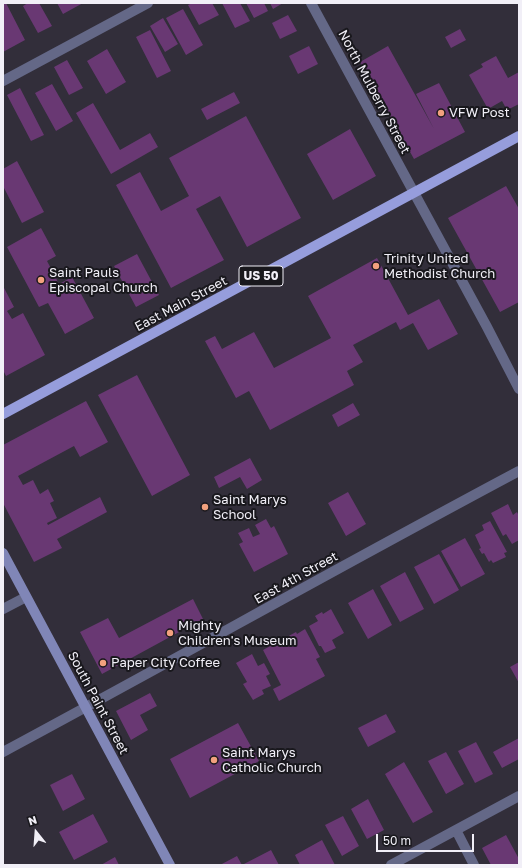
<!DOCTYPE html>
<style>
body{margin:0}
#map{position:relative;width:522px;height:868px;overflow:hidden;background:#322e3a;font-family:"Golos Text",sans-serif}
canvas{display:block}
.frame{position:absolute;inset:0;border:4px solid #f1eff7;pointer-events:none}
.north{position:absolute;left:16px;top:812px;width:40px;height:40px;-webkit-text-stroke:3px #19181d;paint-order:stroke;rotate:343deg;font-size:11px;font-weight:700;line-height:16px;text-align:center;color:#f1eff7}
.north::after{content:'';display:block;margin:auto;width:14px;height:18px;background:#f1eff7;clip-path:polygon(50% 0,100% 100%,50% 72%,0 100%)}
.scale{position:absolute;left:376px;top:834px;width:98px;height:18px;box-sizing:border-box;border:2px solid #f1eff7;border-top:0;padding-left:5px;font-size:12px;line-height:14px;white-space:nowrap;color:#f1eff7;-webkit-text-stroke:3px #19181d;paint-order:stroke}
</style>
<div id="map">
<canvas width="522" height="868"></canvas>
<div class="frame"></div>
<div class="north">N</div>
<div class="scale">50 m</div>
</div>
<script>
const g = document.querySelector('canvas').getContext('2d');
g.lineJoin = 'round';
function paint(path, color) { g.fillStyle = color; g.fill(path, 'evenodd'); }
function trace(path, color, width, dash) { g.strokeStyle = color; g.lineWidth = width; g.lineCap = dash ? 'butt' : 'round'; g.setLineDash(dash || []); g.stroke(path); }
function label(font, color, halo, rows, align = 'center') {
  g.font = font + ' "Golos Text",sans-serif'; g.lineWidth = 4; g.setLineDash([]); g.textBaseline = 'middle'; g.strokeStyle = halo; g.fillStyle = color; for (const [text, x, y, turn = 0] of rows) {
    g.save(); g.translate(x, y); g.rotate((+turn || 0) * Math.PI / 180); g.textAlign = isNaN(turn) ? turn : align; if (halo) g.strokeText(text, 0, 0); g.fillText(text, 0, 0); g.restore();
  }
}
const building = new Path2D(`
 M3,3H6L25,40L3,52Z
 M28,3H39L52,26L38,33L23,6Z
 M57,3H83L63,14Z
 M192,3H212L219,15L199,25L188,5Z
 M222,3H240L250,21L235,28Z
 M246,3H264L268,11L254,18Z
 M270,3H283L273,9Z
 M183,9L203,45L186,55L166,18Z
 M288,15L297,31L280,39L272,23Z
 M163,18L178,44L165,52L150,26Z
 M460,29L466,40L451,48L445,37Z
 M150,30L171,71L157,78L136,37Z
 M309,46L318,64L298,74L289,56Z
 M388,46L434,129L416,94L439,83L465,132L414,159L360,62Z
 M107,49L126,82L106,94L87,61Z
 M496,56L508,78L519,72V104L507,110L502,101L488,109L469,75L483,67L481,64Z
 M67,60L83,88L69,95L54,67Z
 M52,84L73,121L56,131L35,93Z
 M20,88L44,135L31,141L7,95Z
 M234,92L240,103L207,120L201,109Z
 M93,103L120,150L150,133L158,147L111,174L76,113Z
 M246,116L301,218L247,247L220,196L196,209L224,260L171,288L116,185L140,172L161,211L189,196L169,158Z
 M350,129L376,176L333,200L307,154Z
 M17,161L44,212L22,223L3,186V169Z
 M506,186L519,209V302L500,312L448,218Z
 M41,228L56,256L47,261L59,284L72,277L94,318L65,334L48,303L39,307L7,247Z
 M137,254L159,295L136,307L114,266Z
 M377,258L408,315L439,299L458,334L428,350L413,323L400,330L396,322L353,345L363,362L347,371L354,385L270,430L249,391L236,398L205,341L215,336L222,349L254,332L274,368L331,338L308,296Z
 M3,286L14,307L7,311L12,319L23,313L45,355L6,376L3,370Z
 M137,375L190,475L152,496L98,395Z
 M86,401L108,442L80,457L74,446L18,476L23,485L33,480L40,494L48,489L54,501L50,503L57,518L47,523L48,525L100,497L107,512L57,539L62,548L34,562L3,503V445Z
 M353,403L360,415L338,427L332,415Z
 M250,458L262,480L247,489L240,477L219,488L214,477Z
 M348,492L366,524L346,536L328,503Z
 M508,504L513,515L517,512L519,516V540L512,544L506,534L503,536L491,513Z
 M266,519L271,528L274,526L288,554L254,572L239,544L243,542L238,533L249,528L253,537L260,534L255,525Z
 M490,521L507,552L504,553L506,557L493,563L491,560L489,562L484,553L482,554L479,549L481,548L475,535L484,530L482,525Z
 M465,538L485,574L461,587L441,551Z
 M439,554L459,590L434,604L414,567Z
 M405,572L424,609L400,622L380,586Z
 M373,589L392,625L368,639L348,603Z
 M193,599L203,619L102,674L80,632L108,618L119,638Z
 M331,609L344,633L332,640L336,648L325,653L321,646H319L309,626L318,621L315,616L322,612L323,614Z
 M305,629L320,657L316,659L325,676L279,701L273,689L281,685L263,650L296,632L297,634Z
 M252,654L258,666L264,663L270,674L266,676L271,686L262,690L264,694L253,700L243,684L247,682L236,663Z
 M519,662V683L510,667Z
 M150,693L157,706L140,715L148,730L131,740L116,711Z
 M386,714L396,732L368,747L358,728Z
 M238,723L259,761L190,798L170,759Z
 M519,738V759L502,768L493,752Z
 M476,742L493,774L475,783L458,751Z
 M446,752L464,784L446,794L428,761Z
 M404,762L433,812L413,823L385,774Z
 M72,774L85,799L63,811L50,785Z
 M368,799L384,830L367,839L351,809Z
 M93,814L108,842L74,860L59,832Z
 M343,816L359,846L342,856L325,825Z
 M506,835L519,859V863L516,865H491L482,848Z
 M322,840L335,865H300L295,855Z
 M271,850L279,865H242Z
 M237,856L242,865H220Z
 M115,857L119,865H101Z`);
const minor = new Path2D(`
 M311,3L487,327L519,389
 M3,81L148,3
 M3,609L26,597
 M3,752C176,659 346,563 519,471
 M456,830L474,865
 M391,865L519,796`);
const secondary = new Path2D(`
 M3,553L170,865`);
const primary = new Path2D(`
 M3,414L519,136`);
const markers = [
 [441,113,4,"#f2a17e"],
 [376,266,4,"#f2a17e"],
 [41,280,4,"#f2a17e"],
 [205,507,4,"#f2a17e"],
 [170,633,4,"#f2a17e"],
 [103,663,4,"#f2a17e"],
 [214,760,4,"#f2a17e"]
];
const shields = [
 [261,276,44]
];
const shieldNames = [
 ["US 50",261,276]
];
const streetNames = [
 ["North Mulberry Street",374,92,62],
 ["East Main Street",181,304,-28],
 ["East 4th Street",296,578,-29],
 ["South Paint Street",98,703,62]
];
const poiNames = [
 ["VFW Post",449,113],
 ["Trinity United",384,259],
 ["Methodist Church",384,274],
 ["Saint Pauls",49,273],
 ["Episcopal Church",49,288],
 ["Saint Marys",213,500],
 ["School",213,515],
 ["Mighty",178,626],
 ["Children's Museum",178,641],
 ["Paper City Coffee",111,663],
 ["Saint Marys",222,753],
 ["Catholic Church",222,768]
];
paint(building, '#693873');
trace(minor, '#646887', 10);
trace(secondary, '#8086b7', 10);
trace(primary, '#969ddc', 10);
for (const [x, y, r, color] of markers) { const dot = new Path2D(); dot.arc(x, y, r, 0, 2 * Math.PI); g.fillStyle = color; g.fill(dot); trace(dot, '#19181d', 1.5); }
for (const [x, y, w] of shields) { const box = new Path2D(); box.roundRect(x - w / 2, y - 10, w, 20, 3); g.fillStyle = '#19181d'; g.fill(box); trace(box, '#f1eff7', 1); }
label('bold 12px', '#f1eff7', null, shieldNames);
label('13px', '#f1eff7', '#19181d', streetNames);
label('13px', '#f1eff7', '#19181d', poiNames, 'left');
</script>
